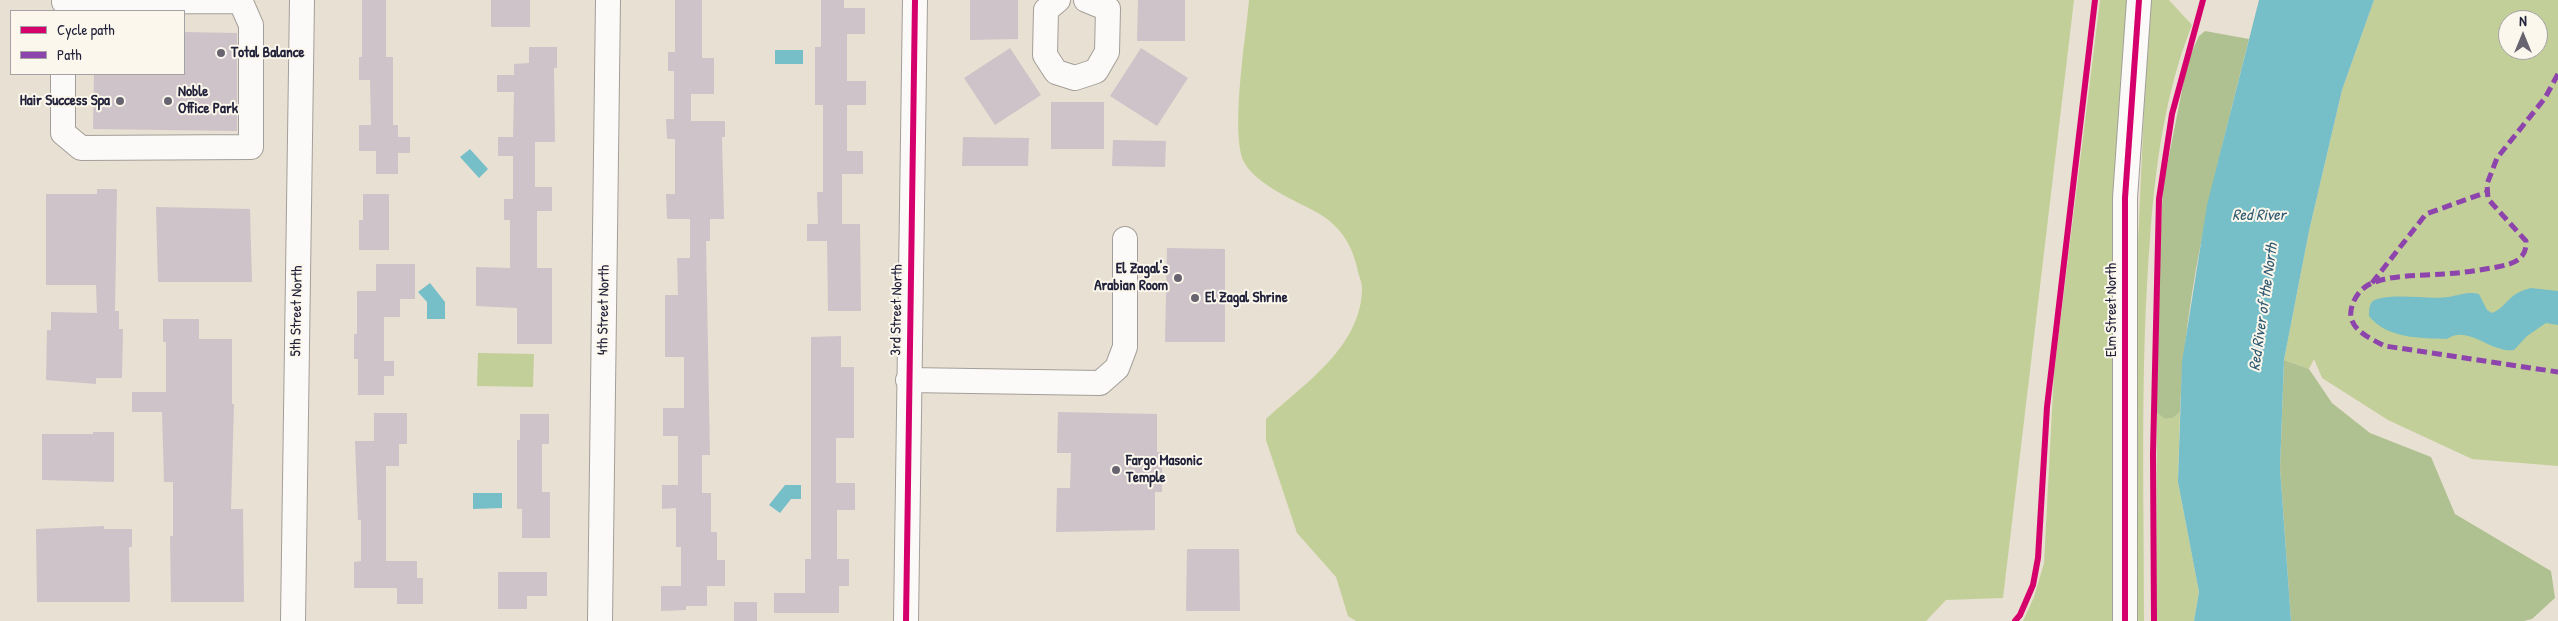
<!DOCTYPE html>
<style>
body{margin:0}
#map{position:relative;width:2558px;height:621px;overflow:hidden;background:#e8e0d2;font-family:"Patrick Hand",sans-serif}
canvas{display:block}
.legend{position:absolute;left:10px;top:10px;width:175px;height:65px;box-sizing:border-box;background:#fbf7ec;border:1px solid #a4a2a5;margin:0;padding:6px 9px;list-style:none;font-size:15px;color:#22223b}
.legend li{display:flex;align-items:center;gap:10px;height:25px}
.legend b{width:25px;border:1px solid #a4a2a5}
.north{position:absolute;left:2498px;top:10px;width:50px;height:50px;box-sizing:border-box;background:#fbf7ec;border:1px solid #a4a2a5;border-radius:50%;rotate:0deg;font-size:14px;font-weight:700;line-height:20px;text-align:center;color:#22223b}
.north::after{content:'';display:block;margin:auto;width:18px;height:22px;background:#676470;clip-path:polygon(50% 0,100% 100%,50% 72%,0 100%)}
</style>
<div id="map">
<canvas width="2558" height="621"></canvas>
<ul class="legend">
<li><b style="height:6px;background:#d6006c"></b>Cycle path</li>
<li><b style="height:6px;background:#8e44ad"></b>Path</li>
</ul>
<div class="north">N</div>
</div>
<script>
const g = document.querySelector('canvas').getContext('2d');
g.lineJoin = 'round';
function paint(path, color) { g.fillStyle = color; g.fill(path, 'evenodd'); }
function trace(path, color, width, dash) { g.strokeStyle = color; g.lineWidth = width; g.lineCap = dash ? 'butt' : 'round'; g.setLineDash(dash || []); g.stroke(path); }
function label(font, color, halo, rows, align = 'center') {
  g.font = font + ' "Patrick Hand",sans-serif'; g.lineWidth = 4; g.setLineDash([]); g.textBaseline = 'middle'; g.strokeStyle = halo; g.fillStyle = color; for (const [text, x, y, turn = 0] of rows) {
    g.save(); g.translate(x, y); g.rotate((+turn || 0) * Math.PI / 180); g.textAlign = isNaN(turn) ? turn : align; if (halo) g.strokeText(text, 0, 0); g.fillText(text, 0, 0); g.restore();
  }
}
const green = new Path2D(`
 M1249,0H2074L2003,598L1946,600L1926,621H1356L1348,616L1336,577L1297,533L1266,440V419C1304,384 1361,347 1362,289C1362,282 1358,274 1357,267C1351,243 1340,226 1318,213C1297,201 1256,185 1244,162C1230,132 1246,37 1249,0Z
 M2100,0H2128L2115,274L2113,454L2115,621H2023L2034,597L2044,563L2054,372Z
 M2149,0H2169L2192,25C2165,92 2155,168 2150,239C2140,366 2144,494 2144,621H2135L2137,264Z
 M2374,0H2558V466L2472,459L2388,420L2322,378L2314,359L2309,369L2284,360L2309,231L2342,90ZM2508,20H2538V50H2508Z
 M478,353L534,354L533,387L477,386Z
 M2180,412L2178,482L2199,592L2194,621H2156L2157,413L2165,419L2173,418Z`);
const forest = new Path2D(`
 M2205,31L2249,39C2218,162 2185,285 2180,412L2173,418L2165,419L2157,413V312L2163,186L2188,60L2199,36Z
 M2284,360L2309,369L2332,403L2370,433L2431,457L2455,514L2551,571L2555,598L2532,619L2524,621H2291L2280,468Z`);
const water = new Path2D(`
 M2259,0H2374L2342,90L2309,231L2284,360L2280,468L2291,621H2194L2199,592L2178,482L2182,362L2207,205Z
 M775,50H803V64H775Z
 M470,149L488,169L479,178L460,157Z
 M430,283L445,302V319H427V302L418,292Z
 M2531,288L2558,291V325L2546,323L2527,336L2514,350C2490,353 2468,324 2447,339C2421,338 2387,339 2369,316C2369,311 2369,304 2373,301C2389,292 2429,300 2448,297C2460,295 2467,291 2479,294L2487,310L2492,313C2509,306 2506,294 2531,288Z
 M785,485H801V499H791L780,513L769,505Z
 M473,493H502V508L473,509Z`);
const building = new Path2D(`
 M362,0H386V57H393V125H398V137H410V153H398V174H376V151H359V125H371L370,80H359V57H362Z
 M491,0H530V27H491Z
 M675,0H702V58H714V94H691V121H725V137H722L724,219H710V241H706L710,455H702V493H711V532H717V560H725V586H707V606H686V610L661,611V586H681V547H676V508L662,509V485H678V436H663V408H684V357H665V295H678L677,258H690V219H667L666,194H675V139H667L666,119H674V71H668V52H675Z
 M821,0H844V8H865V34H847V81H866V105H847V151H863V174H842V224H860L861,311H828L827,241H807V224H818L817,192H823V105H815V47H821Z
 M970,0H1018V39L970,40Z
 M1138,0H1185V41H1137Z
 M184,32L237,33V131L93,129L94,74H184Z
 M529,47H557V68H554L555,142H535V187H552V211H537V268H552V344H517V308L476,306V267L510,268V220H504V199H513V156H498V137H513L514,92H497V75H514V64L529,63Z
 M1010,48L1041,95L995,125L964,78Z
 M1141,48L1188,78L1157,126L1110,96Z
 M1051,102H1104V149H1051Z
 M963,137L1029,138L1028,166H962Z
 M1113,140L1166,141L1165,167L1112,166Z
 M97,189H117L115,311H119V329H123L122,378H96V384L46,380L47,330H51V312L97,313L96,285H46V194H97Z
 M363,194H389V250H359V220H363Z
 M156,207L250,209L252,282H158Z
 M1167,248L1225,249V342H1165Z
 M376,264H415V299H400V317H384V361H394V376H384V395H358V359H354V334H357V291H376Z
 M163,319H199V339H232V404H234L231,509H243L244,602H171L170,536H173V482H164L162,412H132V392H166V342H163Z
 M841,336V367H854V438H836V483H855V510H837V559H849V586H839V613H774V593H805V559H811V337Z
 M1058,412L1157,414V452H1162V492H1155V530L1056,532L1057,488H1070L1071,453H1057Z
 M374,413H407V444H399V466H386V561H417V578H423V604H397V588H354V562L361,561V520H358L355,441H374Z
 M520,414H549V444H542V492H550V538H522V509H517V440H520Z
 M93,432H114V482L42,480V434H93Z
 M104,526V529H132V547H129L130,602H37L36,529Z
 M1187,549H1239L1240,611H1186Z
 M498,572H547V596H527V609H498Z
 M734,602H757V621H734Z`);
const minor = new Path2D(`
 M1058,0L1046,10L1045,55L1056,72L1075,78L1096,71L1107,52L1108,9L1086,0
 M64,2L240,1
 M63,74V133L81,148L251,147V25L240,0
 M908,380L1100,383L1117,368L1125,347V239
 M293,621L302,0
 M600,621L608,0
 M906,621L915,0
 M2125,621V198L2139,0`);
const quiet = new Path2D(`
 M2558,74L2545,98L2497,158L2487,184L2488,199L2526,241C2527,260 2513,264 2497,267C2480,270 2462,273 2444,274C2420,276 2390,274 2368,285C2361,289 2354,298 2352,306C2345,328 2369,338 2385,346L2558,372
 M2372,283L2426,214L2487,192`);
const cycleway = new Path2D(`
 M906,621L915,0
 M2015,621L2020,615L2033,585L2038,558L2047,407L2095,0
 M2125,621V198L2139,0
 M2154,621L2153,454L2159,199L2172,114L2203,0`);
const markers = [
 [221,53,5,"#676470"],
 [120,101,5,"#676470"],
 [168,101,5,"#676470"],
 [1178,278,5,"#676470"],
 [1195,298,5,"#676470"],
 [1116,470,5,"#676470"]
];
const poiNames = [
 ["Total Balance",231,53],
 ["Noble",178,92],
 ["Office Park",178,109],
 ["Hair Success Spa",110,101,"right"],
 ["El Zagal's",1168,269,"right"],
 ["Arabian Room",1168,286,"right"],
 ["El Zagal Shrine",1205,298],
 ["Fargo Masonic",1126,461],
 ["Temple",1126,478]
];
const streetNames = [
 ["4th Street North",604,310,-89],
 ["3rd Street North",897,310,-89],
 ["Elm Street North",2112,310,-90],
 ["5th Street North",297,311,-89]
];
const waterNames = [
 ["Red River",2259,216],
 ["Red River of the North",2264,307,-82]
];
paint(green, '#c3cf98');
paint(forest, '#b0c191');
paint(water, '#76bec8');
paint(building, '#cec3c8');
trace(minor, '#a39e99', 26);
trace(minor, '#fcfaf8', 24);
trace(quiet, '#8e44ad', 5, [10, 5]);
trace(cycleway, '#d6006c', 6);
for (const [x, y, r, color] of markers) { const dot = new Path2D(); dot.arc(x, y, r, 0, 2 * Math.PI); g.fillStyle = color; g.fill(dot); trace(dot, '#fbf7ec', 2); }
label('bold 15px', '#22223b', '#fbf7ec', poiNames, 'left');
label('15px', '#22223b', '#fbf7ec', streetNames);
label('italic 16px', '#305a71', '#fbf7ec', waterNames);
</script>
